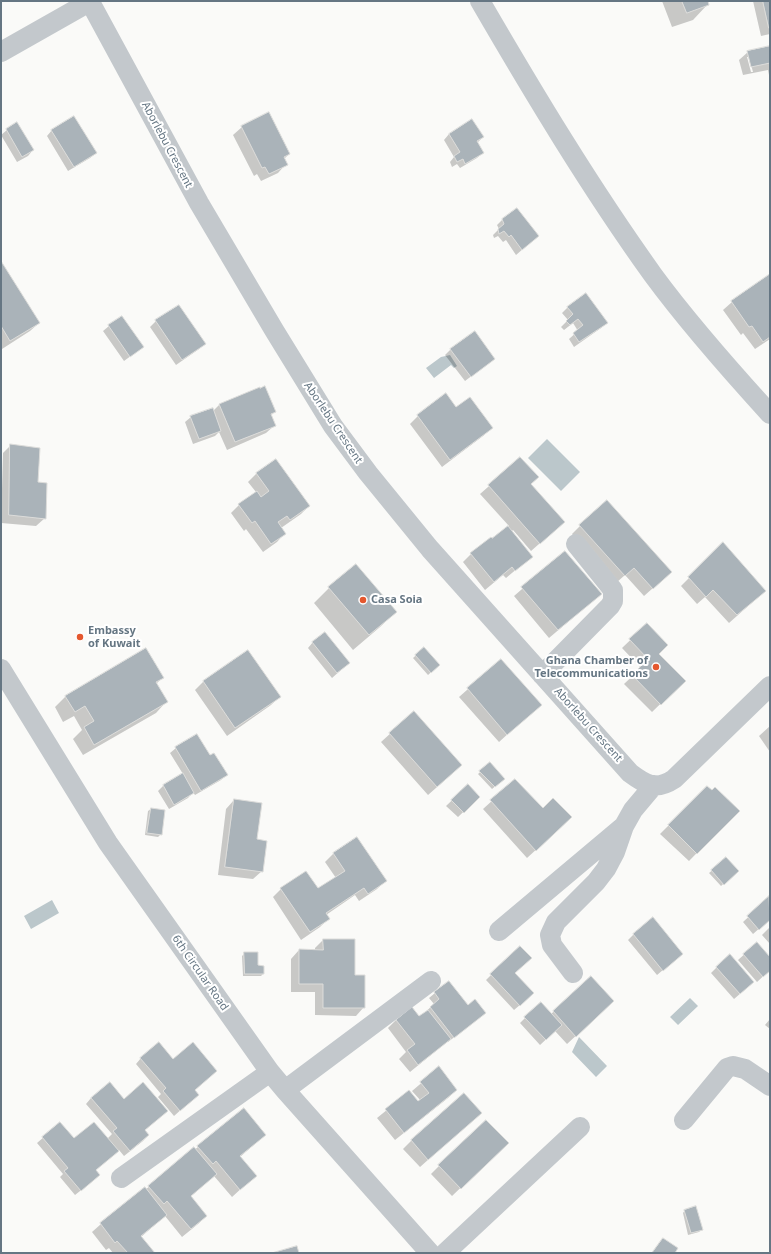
<!DOCTYPE html>
<style>
body{margin:0}
#map{position:relative;width:771px;height:1254px;overflow:hidden;background:#fafaf8;font-family:"Noto Sans",sans-serif}
canvas{display:block}
.frame{position:absolute;inset:0;border:2px solid #657683;pointer-events:none}
</style>
<div id="map">
<canvas width="771" height="1254"></canvas>
<div class="frame"></div>
</div>
<script>
const g = document.querySelector('canvas').getContext('2d');
g.lineJoin = 'round';
function paint(path, color) { g.fillStyle = color; g.fill(path, 'evenodd'); }
function trace(path, color, width, dash) { g.strokeStyle = color; g.lineWidth = width; g.lineCap = dash ? 'butt' : 'round'; g.setLineDash(dash || []); g.stroke(path); }
function label(font, color, halo, rows, align = 'center') {
  g.font = font + ' "Noto Sans",sans-serif'; g.lineWidth = 4; g.setLineDash([]); g.textBaseline = 'middle'; g.strokeStyle = halo; g.fillStyle = color; for (const [text, x, y, turn = 0] of rows) {
    g.save(); g.translate(x, y); g.rotate((+turn || 0) * Math.PI / 180); g.textAlign = isNaN(turn) ? turn : align; if (halo) g.strokeText(text, 0, 0); g.fillText(text, 0, 0); g.restore();
  }
}
const water = new Path2D(`
 M450,355L457,366L454,368L451,365L434,378L426,368L441,357Z
 M547,439L580,472L561,491L528,458Z
 M52,900L59,913L31,929L24,916Z
 M690,998L698,1006L678,1025L670,1017Z
 M579,1037L607,1066L596,1077L572,1052Z`);
const shadow = new Path2D(`
 M662,1H707L708,4L693,20L672,27Z
 M753,1H770V34L761,36Z
 M770,47V80L768,70L743,75L739,60L748,52ZM747,57H749L753,72H751Z
 M242,127L289,154L284,159L286,164L278,173L261,181L257,174L254,176L233,135Z
 M7,130L33,150L28,156L17,162L1,135Z
 M52,130L96,153L90,158L68,171L47,136Z
 M449,134L483,137L477,143L482,153L477,158L460,168L457,164L452,167L450,162L454,157L444,140Z
 M503,219L538,236L516,255L506,240L503,242L498,236L494,238L493,235L499,229L497,225Z
 M1,263L39,323L30,331L2,349Z
 M770,275V339L755,349L743,333L741,335L723,310L732,302Z
 M178,306L204,344L199,349L176,365L150,327L156,321Z
 M568,307L606,323L601,328L574,347L569,339L578,331L573,323L564,330L561,327L568,320L562,313Z
 M109,326L143,347L124,361L103,331Z
 M451,349L494,359L465,381L445,355Z
 M220,404L274,412L271,416L275,425L266,433L227,450L219,432L215,436L193,444L185,422L191,417L213,411Z
 M456,408L492,428L483,436L442,467L410,424L418,416Z
 M11,445L37,483L45,518L36,526L1,523L3,453Z
 M520,459L530,484L555,530L531,551L513,530L511,532L531,557L506,578L503,575L485,590L463,562L471,554L509,526L480,494Z
 M276,460L309,506L301,514L281,528L285,533L277,542L263,552L246,529L244,531L231,513L239,505L256,492L248,482L256,474Z
 M580,526L662,580L644,596L625,575L616,583L572,534Z
 M723,544L765,591L729,623L705,597L697,604L681,586Z
 M565,552L601,594L549,638L514,596Z
 M329,588L395,612L380,627L353,650L314,603Z
 M647,624L658,654L684,681L652,712L624,684L641,668L622,648Z
 M313,642L349,663L332,678L308,648Z
 M424,648L439,665L428,675L413,658Z
 M248,652L279,697L271,705L227,736L195,690L203,682Z
 M501,660L540,705L499,742L459,697Z
 M162,678L156,684L166,702L156,713L83,755L73,739L82,730L74,716L63,722L55,707L66,696Z
 M414,712L453,773L428,795L381,742Z
 M770,726V752L759,736Z
 M176,748L210,756L226,774L221,780L195,795L193,792L188,798L169,809L158,791L163,786L183,774L170,753Z
 M490,763L504,779L492,789L478,774Z
 M515,780L543,809L562,826L527,858L483,809Z
 M468,785L479,797L458,817L446,806Z
 M707,787L738,811L689,861L660,834Z
 M234,800L256,840L262,871L253,879L218,875L226,809Z
 M151,809L161,834L158,837L145,835L148,811Z
 M357,838L385,881L377,889L359,901L355,895L326,915L328,919L320,927L301,940L273,897L281,889L318,890L336,878L325,862L333,854Z
 M726,859L737,871L721,886L709,873Z
 M769,898L770,919L753,934L743,922Z
 M770,927V944L762,935Z
 M634,934L682,954L657,975L628,940Z
 M323,940L354,976L364,1007L356,1016L315,1015V992H291V959L299,950L315,951V948Z
 M757,943L770,958V970L757,982L738,960Z
 M245,953L263,974L261,976H243L242,956Z
 M717,967L748,987L734,999L711,973Z
 M514,974L527,999L514,1010L486,980L491,975Z
 M591,978L605,1009L567,1044L555,1031L540,1045L520,1023L525,1018L551,1014Z
 M435,993L468,1006L479,1018L448,1042V1041L410,1072L399,1059L406,1052L388,1028L396,1020L419,1018L434,1004L429,998Z
 M770,1019V1029L765,1025Z
 M141,1058L173,1060L216,1071L194,1091L192,1100L174,1116L158,1097L161,1094L136,1064Z
 M439,1068L456,1090L448,1098L395,1140L377,1118L409,1092L418,1103L421,1101L412,1091Z
 M91,1098L123,1100L167,1111L144,1131L148,1135L143,1141L124,1156L119,1150L95,1170L94,1180L75,1195L60,1177L63,1174L37,1143L60,1123L74,1140L107,1139L112,1134L86,1104Z
 M472,1121L420,1167L403,1149L411,1141Z
 M265,1135L240,1157L255,1176L232,1197L214,1176L190,1197L206,1216L198,1224L182,1237L165,1216L141,1237L154,1253H113L109,1248L106,1250L92,1232L101,1224L145,1190L198,1147Z
 M499,1151L452,1196L431,1174L439,1166Z
 M685,1210L702,1229L699,1232L688,1235L683,1213Z`);
const building = new Path2D(`
 M682,1H708L709,5L687,13Z
 M763,1H770V28H769Z
 M770,46V63L751,67L747,51Z
 M269,112L290,154L284,157L288,165L269,174L265,167L262,168L241,126Z
 M74,116L97,153L74,167L51,130Z
 M472,119L484,137L477,141L484,153L465,164L463,159L457,162L454,156L460,152L449,134Z
 M17,122L34,150L22,157L6,129Z
 M517,208L539,236L522,250L511,235L509,237L504,231L499,234L498,229L504,224L502,219Z
 M1,261L40,323L10,341L1,326Z
 M770,274V337L763,342L752,326L749,327L731,301Z
 M586,293L608,323L579,342L573,333L583,325L578,319L570,325L566,321L573,314L567,307Z
 M179,305L206,344L182,360L155,320Z
 M122,316L144,347L130,357L108,325Z
 M475,331L495,359L471,377L450,349Z
 M265,386L276,412L271,414L276,426L235,442L219,404L260,387V388Z
 M446,393L456,407L470,397L493,428L450,460L417,415Z
 M213,408L221,431L199,439L190,416Z
 M10,444L40,448L38,482L47,483L46,519L9,515Z
 M520,457L539,477L531,484L565,522L540,544L488,485Z
 M276,459L310,506L290,520L287,516L278,522L286,534L271,544L255,521L252,523L238,504L257,491L261,497L269,491L256,473Z
 M607,500L672,572L653,589L634,568L625,576L579,525Z
 M508,526L533,557L515,571L512,567L494,582L470,553L491,537L492,538Z
 M723,542L766,591L737,615L713,590L706,597L688,577Z
 M565,551L602,594L558,630L521,587Z
 M356,564L397,612L369,635L328,587Z
 M647,623L668,645L659,654L686,681L661,705L632,675L648,659L629,639Z
 M325,632L350,663L337,673L312,642Z
 M424,647L440,665L431,673L415,655Z
 M146,648L164,678L156,682L168,702L94,745L84,727L94,721L85,706L75,712L65,696Z
 M248,650L281,697L235,728L203,681Z
 M501,659L542,705L507,735L467,688Z
 M414,711L462,765L437,787L389,733Z
 M197,734L210,755L214,753L228,775L201,791L175,747Z
 M490,762L505,779L495,787L479,771Z
 M183,773L194,793L174,805L163,785Z
 M515,779L543,808L553,798L572,817L536,851L490,800Z
 M468,784L480,797L464,813L451,800Z
 M707,786L712,790L715,787L740,811L697,854L668,825Z
 M234,799L262,803L257,839L267,841L263,872L225,867Z
 M151,808L165,810L162,835L147,833Z
 M357,837L387,881L368,894L364,888L326,913L330,919L310,932L280,888L306,871L318,888L345,871L333,853Z
 M726,857L739,871L724,885L711,870Z
 M769,896L770,920L759,930L747,916Z
 M653,917L683,954L663,971L633,934Z
 M323,939H355V975H365V1008H323V984H299V949L323,950Z
 M757,942L770,957V971L763,977L743,954Z
 M520,946L532,958L515,973L534,993L520,1006L490,974Z
 M244,952H258V965L264,966V974H245Z
 M730,954L754,982L740,994L716,967Z
 M591,976L614,1001L576,1037L553,1011Z
 M449,981L468,1005L475,999L486,1013L454,1038L430,1007L439,999L434,992Z
 M541,1002L562,1025L546,1040L524,1017Z
 M412,1007L419,1016L428,1010L451,1039L418,1065L407,1050L415,1044L396,1020Z
 M159,1042L173,1059L193,1042L217,1071L195,1090L199,1095L180,1111L163,1091L166,1088L140,1058Z
 M439,1066L457,1090L404,1133L385,1109L409,1090L418,1101L429,1093L420,1082Z
 M110,1082L124,1099L143,1082L168,1111L145,1130L149,1135L130,1151L113,1131L117,1128L91,1098Z
 M464,1093L482,1113L428,1160L411,1140Z
 M244,1108L266,1135L240,1156L257,1176L240,1190L216,1161L213,1164L197,1146Z
 M486,1120L509,1143L461,1189L438,1165Z
 M60,1122L74,1138L94,1122L119,1151L96,1170L100,1175L81,1191L64,1171L68,1168L42,1137Z
 M194,1147L217,1174L191,1196L207,1216L191,1229L167,1201L164,1204L148,1186Z
 M145,1187L167,1215L141,1236L155,1253H128L117,1241L115,1243L100,1223Z
 M696,1206L703,1230L691,1233L684,1210Z
 M663,1238L678,1248L675,1253H652Z
 M297,1246L299,1253H272Z`);
const minor = new Path2D(`
 M480,1C534,94 590,187 653,275C689,324 729,369 770,414
 M90,2L199,203L274,330L333,426L368,473L430,549L630,773C646,785 656,791 674,779L770,686
 M1,52L91,1
 M1,669L108,843L270,1072L285,1090L430,1253
 M542,675L610,606L613,601V590L576,544
 M499,931L624,826
 M573,973L552,945L550,935L556,922L596,882L606,869L615,852L624,826L633,810L654,785
 M285,1090L431,981
 M684,1120L727,1068L733,1066L745,1069L770,1086
 M121,1178L270,1072
 M445,1253L580,1127`);
const markers = [
 [363,600,4,"#e4572e"],
 [80,637,4,"#e4572e"],
 [656,667,4,"#e4572e"]
];
const streetNames = [
 ["Aborlebu Crescent",167,145,62],
 ["Aborlebu Crescent",333,423,56],
 ["Aborlebu Crescent",588,725,48],
 ["6th Circular Road",200,973,55]
];
const poiNames = [
 ["Casa Soia",371,600],
 ["Embassy",88,631],
 ["of Kuwait",88,644],
 ["Ghana Chamber of",648,661,"right"],
 ["Telecommunications",648,674,"right"]
];
paint(water, '#bbc7cb');
paint(shadow, '#0003');
paint(building, '#aab3b9');
trace(building, '#dcdcda', 1);
trace(minor, '#c3c8cc', 20);
for (const [x, y, r, color] of markers) { const dot = new Path2D(); dot.arc(x, y, r, 0, 2 * Math.PI); g.fillStyle = color; g.fill(dot); trace(dot, '#fff', 1.5); }
label('11px', '#657683', '#fff', streetNames);
label('bold 11px', '#657683', '#fff', poiNames, 'left');
</script>
